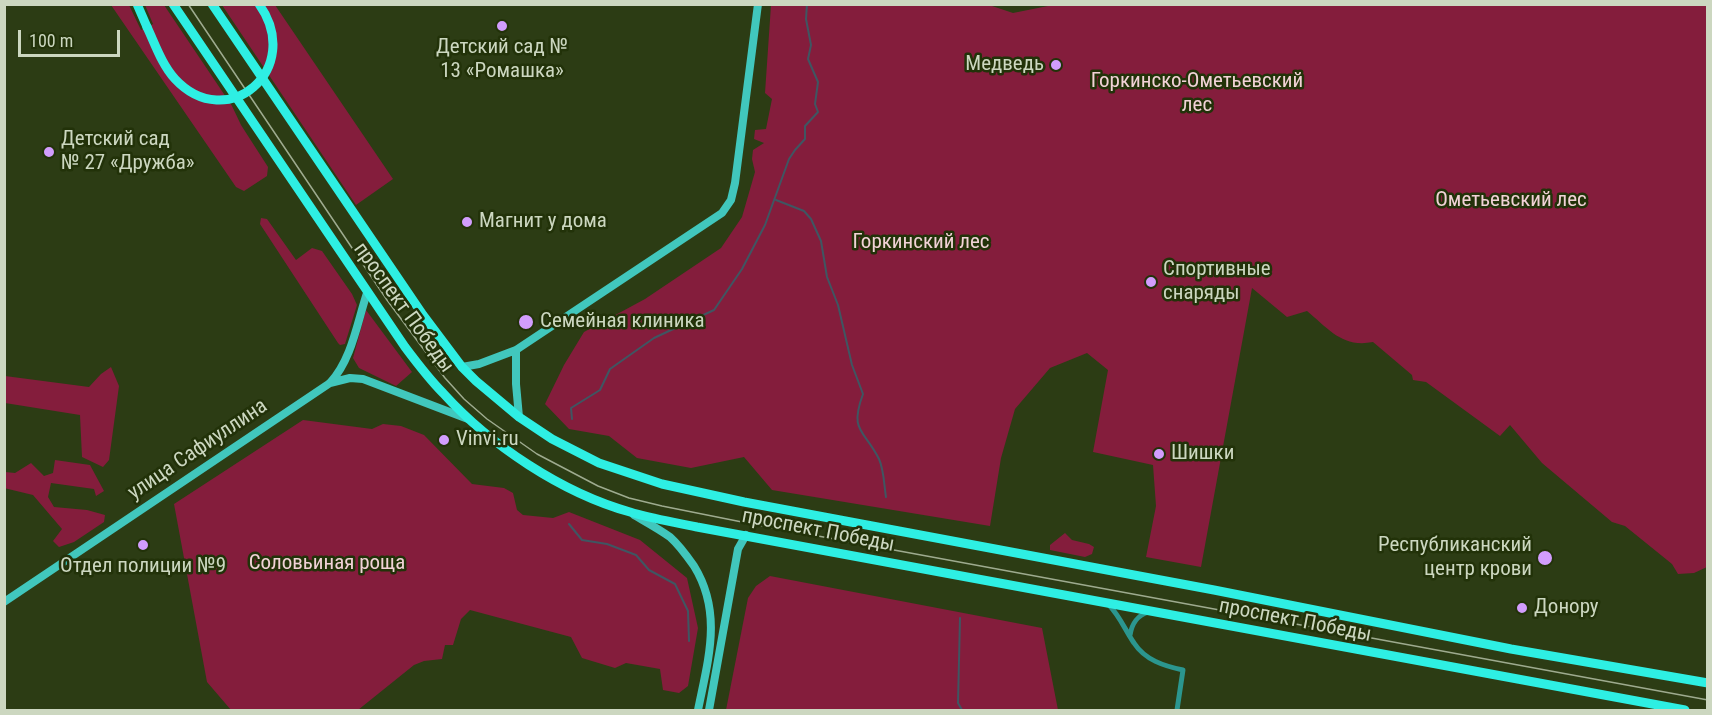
<!DOCTYPE html>
<meta charset="utf-8">
<style>
body{margin:0}
#map{position:relative;width:1712px;height:715px;overflow:hidden;background:#2c3c14;font-family:"Roboto Condensed",sans-serif}
canvas{display:block}
.frame{position:absolute;inset:0;border:6px solid #ccd7c0;pointer-events:none}
.scale{position:absolute;left:18px;top:30px;width:102px;height:27px;box-sizing:border-box;border:3px solid #ccd7c0;border-top:0;padding-left:8px;font-size:18px;line-height:21px;white-space:nowrap;color:#ccd7c0;-webkit-text-stroke:4px #223209;paint-order:stroke}
</style>
<div id="map">
<canvas width="1712" height="715"></canvas>
<div class="frame"></div>
<div class="scale">100 m</div>
</div>
<script>
const g = document.querySelector('canvas').getContext('2d');
g.lineJoin = 'round';
function paint(path, color) { g.fillStyle = color; g.fill(path, 'evenodd'); }
function trace(path, color, width, dash) { g.strokeStyle = color; g.lineWidth = width; g.lineCap = dash ? 'butt' : 'round'; g.setLineDash(dash || []); g.stroke(path); }
function label(font, color, halo, rows, align = 'center') {
  g.font = font + ' "Roboto Condensed",sans-serif'; g.lineWidth = 5; g.setLineDash([]); g.textBaseline = 'middle'; g.strokeStyle = halo; g.fillStyle = color; for (const [text, x, y, turn = 0] of rows) {
    g.save(); g.translate(x, y); g.rotate((+turn || 0) * Math.PI / 180); g.textAlign = isNaN(turn) ? turn : align; if (halo) g.strokeText(text, 0, 0); g.fillText(text, 0, 0); g.restore();
  }
}
const green = new Path2D(`
 M111,5H129L141,30L153,24L145,5H164L232,106L241,125L268,167L267,176L244,191L236,187Z
 M222,5H275L393,179L356,205Z
 M989,5L1013,13L1058,4L1707,5V567L1694,573L1678,574L1672,564L1625,526L1612,522L1542,463L1510,425L1500,436L1426,382L1413,380L1412,375L1373,342C1342,348 1329,329 1307,311L1287,317L1252,288L1201,567L1146,557L1156,506L1153,465L1093,452L1108,370L1087,353L1050,368L1015,409L1001,458L990,526L772,490L744,457L691,468L637,458L609,436L569,429L545,404L564,365L584,332L645,299L721,248L742,217L755,172L752,159L753,150L764,143L754,139L755,130L766,129L772,99L765,93L771,5Z
 M261,218L267,219L296,260L312,248L322,251L352,294L357,305L345,344L340,345L338,343L260,224Z
 M366,310L412,372L396,386L359,368L353,358Z
 M111,367L119,386L109,460L103,467L82,457L80,415L5,403V376L89,387L101,374Z
 M303,420L372,429L383,424L401,426L424,435L472,484L504,488L513,493L517,510L523,515L553,518L569,512L640,540L687,578L698,628L688,686L679,693L663,690L660,669L626,663L615,668L582,658L571,637L470,610L461,619L453,645H445L442,659L424,661L414,665L358,710H231L207,682L174,504Z
 M55,460L90,465L104,491L96,496L94,489L51,483L48,497L54,507L87,510L105,515L104,522L74,542L59,547L53,541L62,529L33,495L4,488L5,472L15,473L31,463L44,476L53,473Z
 M1065,533L1072,540L1089,544L1094,547L1092,554L1085,557L1050,550V545Z
 M770,576L1042,628L1058,710H726L748,598L756,586Z`);
const stream = new Path2D(`
 M776,200L804,211L811,219L821,241L827,277L838,305L852,365L863,394C849,432 864,429 879,459C884,470 884,485 886,497
 M572,419L571,408L600,390L610,369L654,338L714,310L742,269L765,225L789,159L795,150L805,139V126L818,112L815,104L818,82L808,59L811,45L806,19L807,4
 M569,524L582,540L607,544L636,555L649,570L675,584L688,611L689,641
 M960,618L958,703L962,710`);
const street = new Path2D(`
 M1108,604C1120,616 1125,630 1134,643C1145,660 1164,666 1183,670L1177,710
 M1130,635C1132,623 1137,616 1148,612`);
const secondary = new Path2D(`
 M516,350V384L519,417
 M462,367L479,364L516,350L722,213L731,200L735,183L758,4
 M330,383L350,378L363,379L468,419
 M634,515C646,522 659,529 670,537C679,545 687,556 694,566C723,613 708,660 698,710
 M4,602L330,383C352,359 357,323 367,293
 M709,710L738,549L746,535`);
const primary = new Path2D(`
 M137,4L147,27
 M173,4L405,347C417,363 429,379 443,393C490,445 562,493 630,512C652,519 675,522 697,527L1685,710
 M212,4L423,315L462,367L476,381L519,417L552,439L599,463L662,484L744,502L1214,590L1511,649L1708,683`);
const tram = new Path2D(`
 M188,4L387,300L445,378L464,399L487,419L537,454L598,486L629,498L662,506L742,522L1708,700`);
const primaryBridge = new Path2D(`
 M147,27C155,44 162,65 175,79C227,135 305,69 259,4`);
const markers = [
 [502,26,6,"#d29dfd"],
 [1056,65,6,"#d29dfd"],
 [49,152,6,"#d29dfd"],
 [467,222,6,"#d29dfd"],
 [1151,282,6,"#d29dfd"],
 [526,322,8,"#d29dfd"],
 [444,440,6,"#d29dfd"],
 [1159,454,6,"#d29dfd"],
 [143,545,6,"#d29dfd"],
 [1545,558,8,"#d29dfd"],
 [1522,608,6,"#d29dfd"]
];
const poiNames = [
 ["Детский сад №",502,48,"center"],
 ["13 «Ромашка»",502,72,"center"],
 ["Медведь",1044,65,"right"],
 ["Детский сад",61,140],
 ["№ 27 «Дружба»",61,164],
 ["Магнит у дома",479,222],
 ["Спортивные",1163,270],
 ["снаряды",1163,294],
 ["Семейная клиника",540,322],
 ["Vinvi.ru",456,440],
 ["Шишки",1171,454],
 ["Республиканский",1532,546,"right"],
 ["центр крови",1532,570,"right"],
 ["Отдел полиции №9",143,567,"center"],
 ["Донору",1534,608]
];
const parkNames = [
 ["Горкинско-Ометьевский",1197,82],
 ["лес",1197,106],
 ["Ометьевский лес",1511,201],
 ["Горкинский лес",921,243],
 ["Соловьиная роща",327,564]
];
const streetNames = [
 ["проспект Победы",403,308,54],
 ["улица Сафиуллина",198,450,-34],
 ["проспект Победы",818,531,11],
 ["проспект Победы",1295,621,11]
];
paint(green, '#841d3c');
trace(stream, '#3f5662', 2);
trace(street, '#2b968f', 5);
trace(secondary, '#41c7bd', 8);
trace(primary, '#2eefe3', 9);
trace(tram, '#9eab8f', 1.5);
trace(primaryBridge, '#2eefe3', 9);
for (const [x, y, r, color] of markers) { const dot = new Path2D(); dot.arc(x, y, r, 0, 2 * Math.PI); g.fillStyle = color; g.fill(dot); trace(dot, '#223209', 2); }
label('21px', '#ccd7c0', '#223209', poiNames, 'left');
label('21px', '#f2d2d7', '#223209', parkNames);
label('21px', '#ccd7c0', '#223209', streetNames);
</script>
